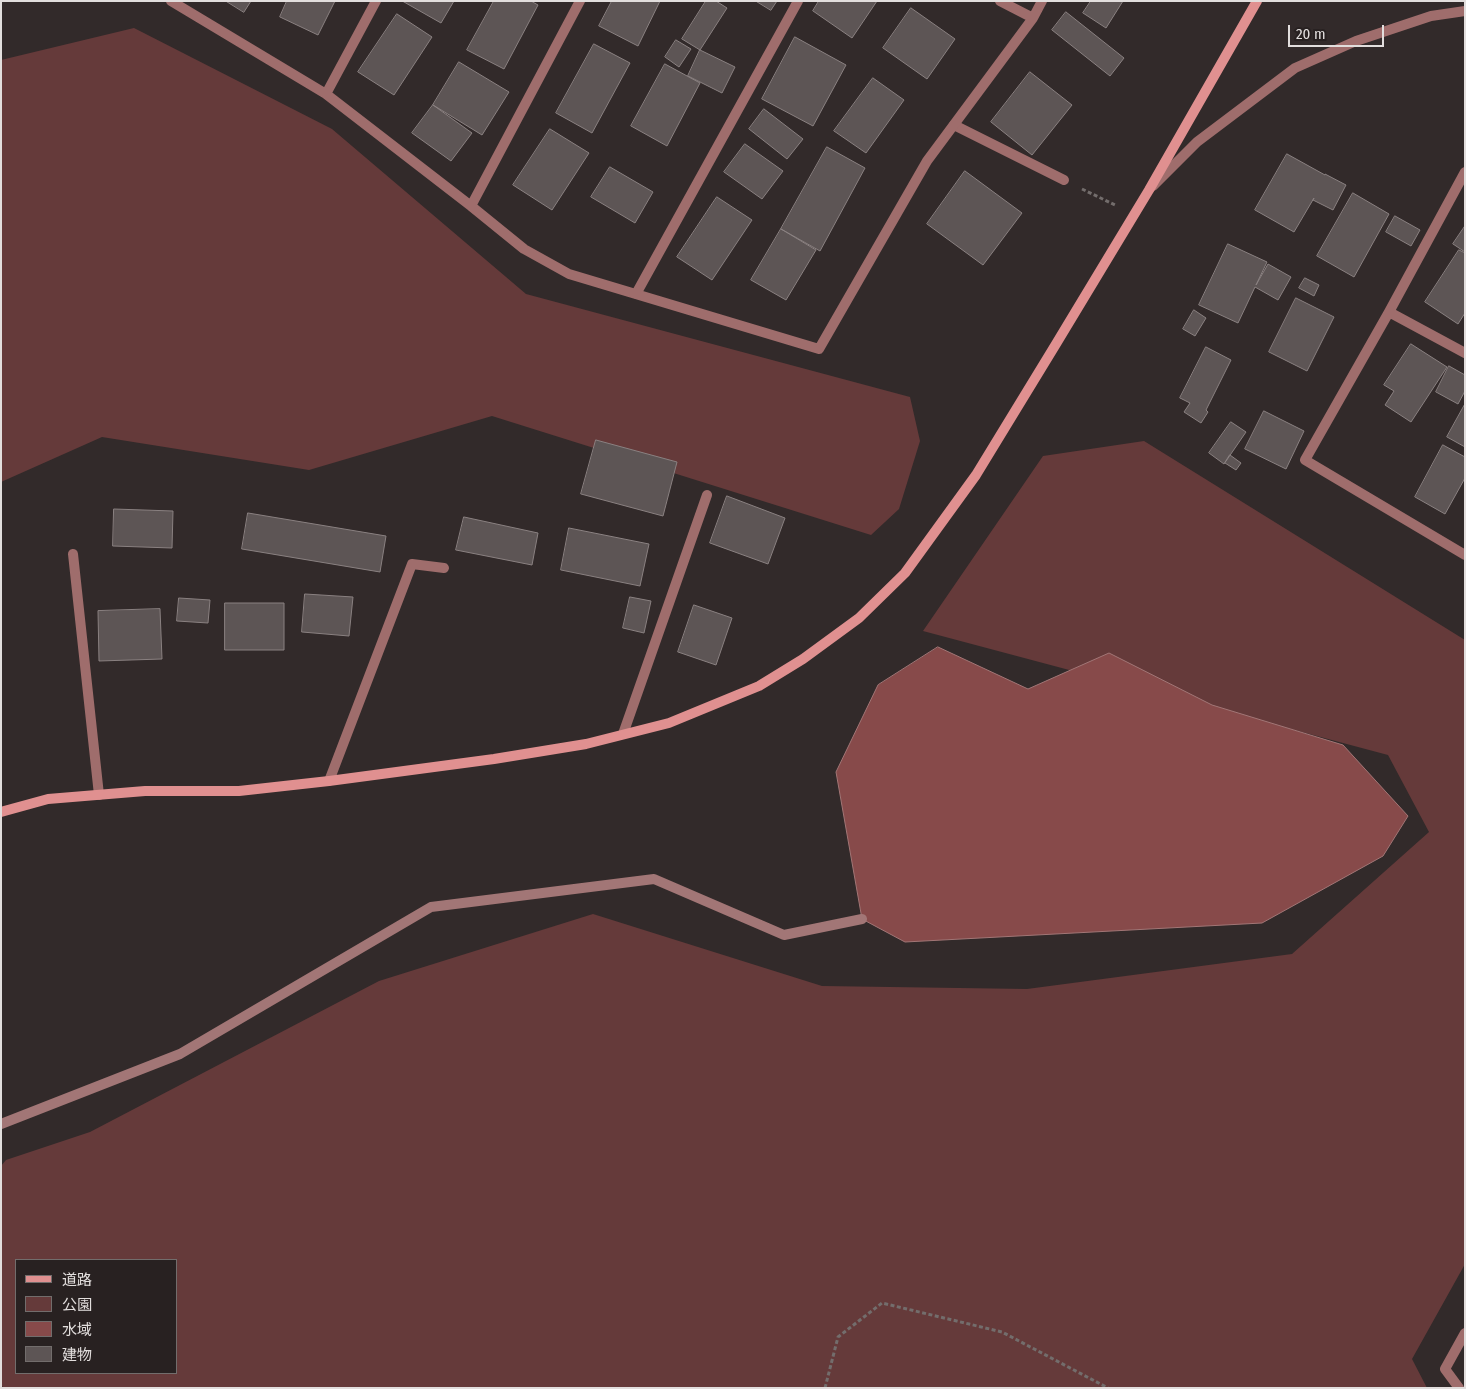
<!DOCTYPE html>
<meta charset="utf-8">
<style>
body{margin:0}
#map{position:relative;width:1466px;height:1389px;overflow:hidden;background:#322a2a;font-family:"Fira Sans Condensed","Noto Sans JP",sans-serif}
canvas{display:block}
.frame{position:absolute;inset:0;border:2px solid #e2dedd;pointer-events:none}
.legend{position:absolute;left:15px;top:1259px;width:162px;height:115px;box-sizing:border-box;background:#282121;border:1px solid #726d6c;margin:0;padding:6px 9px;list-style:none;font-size:15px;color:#e2dedd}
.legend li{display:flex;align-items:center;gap:10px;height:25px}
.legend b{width:25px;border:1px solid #726d6c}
.scale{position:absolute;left:1288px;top:25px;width:96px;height:22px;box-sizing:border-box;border:2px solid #e2dedd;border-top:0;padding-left:6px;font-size:15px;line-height:18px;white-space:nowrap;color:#e2dedd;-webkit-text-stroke:4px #282121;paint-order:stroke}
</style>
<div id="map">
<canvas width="1466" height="1389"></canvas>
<div class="frame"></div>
<ul class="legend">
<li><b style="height:6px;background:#e09090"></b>道路</li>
<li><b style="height:14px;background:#653a3a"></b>公園</li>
<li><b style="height:14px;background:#874a4a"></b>水域</li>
<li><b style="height:14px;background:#5d5555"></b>建物</li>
</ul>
<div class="scale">20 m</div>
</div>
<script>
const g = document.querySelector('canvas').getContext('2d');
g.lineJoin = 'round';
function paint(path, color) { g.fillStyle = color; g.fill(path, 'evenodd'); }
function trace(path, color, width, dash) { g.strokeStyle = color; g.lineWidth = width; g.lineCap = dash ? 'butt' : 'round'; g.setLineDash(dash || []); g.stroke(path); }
const green = new Path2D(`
 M134,28L332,129L526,294L910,397L920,441L899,509L871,535L492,416L309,470L102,437L1,482V60Z
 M1144,441L1465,640V1264L1412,1359L1427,1388H4L1,1385V1166L6,1160L90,1132L379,981L593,914L822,986L1027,989L1292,954L1429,832L1388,755L923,631L1043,456ZM16,1260H176V1373H16Z`);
const water = new Path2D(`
 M938,647L1028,689L1109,653L1212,705L1343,745L1408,816L1383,856L1262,923L905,942L862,919L836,772L878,685Z`);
const stream = new Path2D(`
 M1,1124L180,1054L431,907L654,879L784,935L862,919`);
const building = new Path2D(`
 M226,1H251L244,12Z
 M287,1H335L318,35L280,17Z
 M405,1H454L441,23L404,2Z
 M494,1H531L538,5L504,69L467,50Z
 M612,1H660L638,46L599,26Z
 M706,1H716L727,8L700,50L682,39Z
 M756,1H777L771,10Z
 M819,1H877L852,38L813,11Z
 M1091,1H1123L1106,28L1083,13Z
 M911,8L955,39L927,79L883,48Z
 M1066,12L1124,58L1110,76L1052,30Z
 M397,14L432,37L394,95L358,72Z
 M795,37L846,65L813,126L762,99Z
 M676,40L691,49L679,67L665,57Z
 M594,44L630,63L592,133L556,113Z
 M700,50L735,67L722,93L688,76Z
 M459,62L509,92L482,135L433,105Z
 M665,64L700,83L667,146L631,126Z
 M1030,72L1072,105L1032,155L991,122Z
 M873,78L904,100L866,153L834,131Z
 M433,105L472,133L451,161L412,133Z
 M764,109L803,139L787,159L749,129Z
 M550,129L589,153L552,210L513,185Z
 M745,144L783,171L762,199L724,172Z
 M827,147L865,168L820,251L781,229Z
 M1287,154L1325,175V174L1346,185L1333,210L1313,200L1314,198L1294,232L1255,210Z
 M610,167L653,192L635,223L591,197Z
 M965,171L1022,213L983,265L927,224Z
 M1353,193L1389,214L1354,277L1317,256Z
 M717,197L752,220L712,280L677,257Z
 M1395,216L1420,230L1411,246L1386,232Z
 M1465,226V252L1453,244Z
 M781,229L816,250L786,300L751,280Z
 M1228,244L1267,262L1256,285L1268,264L1291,277L1278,300L1255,287L1238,323L1199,305Z
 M1459,250L1465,253V313L1458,324L1425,302Z
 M1305,278L1319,285L1314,296L1299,288Z
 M1296,298L1334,317L1307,371L1269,352Z
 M1194,310L1206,318L1195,336L1183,329Z
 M1411,344L1447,367L1411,422L1385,405L1394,391L1384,385Z
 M1206,347L1231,360L1206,410L1208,412L1201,423L1184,412L1190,403L1180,398Z
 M1449,366L1465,375V391L1458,404L1436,392Z
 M1465,404V447L1447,437Z
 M1264,411L1304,431L1286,469L1245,449Z
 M1231,422L1246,432L1224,464L1209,453Z
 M596,440L677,462L663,516L581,494Z
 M1443,445L1465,457V478L1445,514L1415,497Z
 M1230,455L1241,463L1236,470L1225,463Z
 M727,496L785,518L768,564L710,543Z
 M114,509L173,511L172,548L113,546Z
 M248,513L386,536L380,572L242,549Z
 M464,517L538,533L532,565L456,550Z
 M569,528L649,544L640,586L561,570Z
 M305,594L353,597L349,636L302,632Z
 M630,597L651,601L644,633L623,628Z
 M179,598L210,600L208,623L177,621Z
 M225,603H284V650H225Z
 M694,605L732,618L716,665L678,652Z
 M160,609L162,659L99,661L98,611Z`);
const path = new Path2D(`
 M1082,189L1115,205
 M825,1388L838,1337L882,1303L1002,1332L1108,1388`);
const lane = new Path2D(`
 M954,125L1064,180`);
const street = new Path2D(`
 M171,1L326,94L471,206L524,249L569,274L819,349L927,161L1033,18L1042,1
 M1000,1L1033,18
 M326,94L376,1
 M1465,172L1389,312L1305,460L1465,555
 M1153,186L1197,142L1295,68L1356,41L1431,16L1465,11
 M471,206L580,1
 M636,294L798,1
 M1389,312L1465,353
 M73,554L99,795
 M623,734L707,495
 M329,781L412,564L444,568
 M1459,1388L1445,1369L1465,1333`);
const secondary = new Path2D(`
 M1,812L48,799L145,791H239L329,781L494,759L586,744L669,723L759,686L803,659L859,618L905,573L976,475L1056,344L1149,190L1257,1`);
paint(green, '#653a3a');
paint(water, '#874a4a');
trace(water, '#a27676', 1);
trace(stream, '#a27676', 10);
paint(building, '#5d5555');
trace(building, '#8a8181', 1);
trace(path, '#736d6c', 3, [4, 2.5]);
trace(lane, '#9f6d6c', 10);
trace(street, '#9f6d6c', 10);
trace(secondary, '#e09090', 10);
</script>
